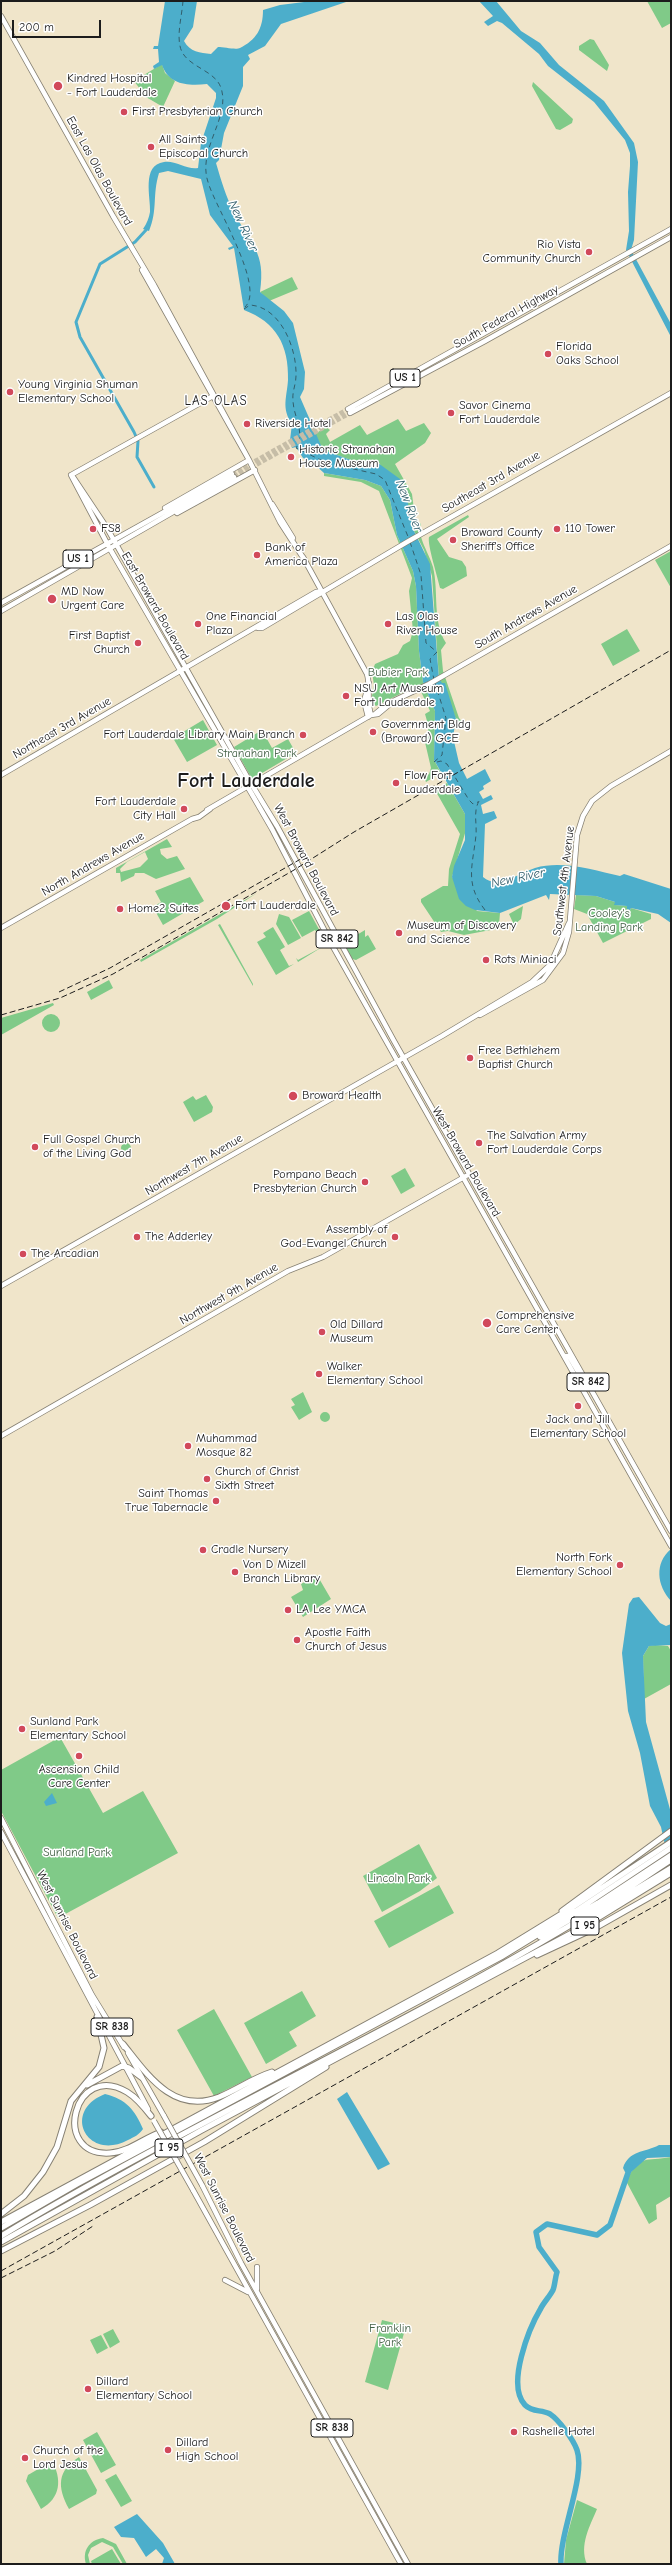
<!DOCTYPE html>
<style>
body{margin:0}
#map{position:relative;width:672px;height:2565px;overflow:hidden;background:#f0e5ca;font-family:"Comic Neue",sans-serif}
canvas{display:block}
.frame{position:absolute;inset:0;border:2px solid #1c1c1c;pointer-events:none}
.scale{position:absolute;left:12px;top:20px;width:89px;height:18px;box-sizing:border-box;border:2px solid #1c1c1c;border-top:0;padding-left:5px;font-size:12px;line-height:14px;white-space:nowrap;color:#1c1c1c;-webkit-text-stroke:3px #fff;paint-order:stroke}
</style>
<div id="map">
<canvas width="672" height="2565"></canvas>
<div class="frame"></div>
<div class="scale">200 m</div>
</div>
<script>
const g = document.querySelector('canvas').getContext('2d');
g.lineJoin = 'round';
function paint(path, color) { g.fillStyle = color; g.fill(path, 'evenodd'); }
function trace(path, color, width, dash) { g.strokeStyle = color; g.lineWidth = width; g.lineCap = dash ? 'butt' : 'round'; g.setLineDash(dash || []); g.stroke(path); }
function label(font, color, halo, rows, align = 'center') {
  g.font = font + ' "Comic Neue",sans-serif'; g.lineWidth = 3; g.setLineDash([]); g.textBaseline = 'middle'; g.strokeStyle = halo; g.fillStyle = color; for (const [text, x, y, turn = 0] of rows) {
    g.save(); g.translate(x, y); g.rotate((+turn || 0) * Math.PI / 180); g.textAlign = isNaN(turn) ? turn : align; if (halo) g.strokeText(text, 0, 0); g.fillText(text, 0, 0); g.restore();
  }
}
const green = new Path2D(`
 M647,1H671V23L662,28Z
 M590,39L594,40L609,65L607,71L579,50V46Z
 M162,64L165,73L175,81L163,107L146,97L134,81Z
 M533,82L573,119L572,123L560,130L556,129L532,86Z
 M292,277L298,289L269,301L260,292Z
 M398,419L406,431L424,423L431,433L425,443L395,464L412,494L415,518L421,524C416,535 430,555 433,567C439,592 432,621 446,643L441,650L443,671L459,718L463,723L457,727L456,719L439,679L432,576L424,550L413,529L408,507L379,463L351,460L323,450L315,434L326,427L330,430L326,434L330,442L360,425L367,435Z
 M324,473L365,480L381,486L390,500L397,535L413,571L416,586L419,651L423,682L435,711L434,760L441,773L426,782L424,778L429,774L431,768L424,738L429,728L425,714L430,711L418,685L376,706L371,702L374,685L372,672L375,664L398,654L403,645L410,641L413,631L409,591L412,578L409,570L379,491L361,482L324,476Z
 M468,515L469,517L437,539L449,557L462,561L466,567L467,576L443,589L440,588C438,578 427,544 429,537Z
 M671,551V588L655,560Z
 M627,629L640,651L613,666L601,644Z
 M203,720L217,745L187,762L173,738Z
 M262,730L272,748L288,739L296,753L252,779L234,747Z
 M447,783L465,814L466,830L452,877L477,911L500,913L499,925L496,929L464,935L448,931L441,932L421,902V899L443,886H448L449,869L460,834L435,790Z
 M167,839L172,847L160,849L161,854L167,859L177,856L185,869L156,879L144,873H135L134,876L121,882L120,873H116V868ZM145,852L148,859L140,867L121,872L120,869L127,862Z
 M190,877L204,901L163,925L153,907L161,902L155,891Z
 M257,893L217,919L141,962L140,960Z
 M576,895L596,896L615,902V905L627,906V909L630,910L631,908L651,914V919L603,943L587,914L574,909Z
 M523,906L521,919L514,925L509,914Z
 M309,911L327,944L298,962L296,958L298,960L324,946L315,930L302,937L292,920Z
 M279,914L289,917L301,938L288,945L276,924Z
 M220,924L253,984V986L218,925Z
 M273,927L285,947L280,950L289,966L294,964L276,975L257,942L266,937L263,933Z
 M365,930V937L368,935L376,949L356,960L352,959L344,945L345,942Z
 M109,980L113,988L91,1000L87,992Z
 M53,1003L54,1005L1,1035V1018Z
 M42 1023a9 9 0 1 1 18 0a9 9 0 1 1-18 0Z
 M206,1095L213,1107L212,1112L194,1122L183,1102L193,1096L196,1100Z
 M121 1148a5 5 0 1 1 10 0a5 5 0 1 1-10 0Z
 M405,1168L415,1186L401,1194L391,1176Z
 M303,1392L312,1412L299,1420L291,1407L295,1405L291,1399Z
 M320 1417a5 5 0 1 1 10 0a5 5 0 1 1-10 0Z
 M317,1575L331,1599L303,1617L291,1597L303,1590L301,1584Z
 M655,1645L668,1646L671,1651V1684L644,1699L643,1656L649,1646Z
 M60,1737L103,1813L143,1791L178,1853L58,1918L1,1811V1770Z
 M419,1844L437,1878L420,1891L382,1912L363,1876Z
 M439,1885L454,1913L389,1948L374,1921Z
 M302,1991L316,2016L289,2032L297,2046L266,2064L244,2023Z
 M214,2009L252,2077L214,2096L177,2030Z
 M671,2157V2196L656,2205L657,2219L649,2224L626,2181C641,2153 645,2162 671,2157Z
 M382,2320L406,2326L388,2390L365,2382Z
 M113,2329L120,2342L110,2348L103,2334Z
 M101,2335L108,2348L97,2354L90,2340Z
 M97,2432L116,2465L101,2473L83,2440Z
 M79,2457L97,2490L96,2494L69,2509C57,2487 57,2471 79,2457Z
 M52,2461C62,2479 61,2498 41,2509L26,2481L28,2475Z
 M116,2474L132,2501L121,2507L105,2480Z
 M577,2500L597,2509C590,2526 579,2545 587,2564H564L566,2540Z
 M103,2538L116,2544L127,2564H123L113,2547L102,2542L91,2548L88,2555L90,2564H86C82,2551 89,2540 103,2538Z
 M112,2549L121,2564H92L91,2561Z`);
const water = new Path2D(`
 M165,1H197L193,27L184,41C190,52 200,53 211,54L218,47C224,47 236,50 240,48C256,40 263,29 263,10L280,5L312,1H349L281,24L265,46L248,55L250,59L243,67V86L224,133L219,160L216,163C221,180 226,197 234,212C251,246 266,251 260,292L284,311L293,323L305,372L304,389L300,397L323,450L351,460L378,463L400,479L405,488L413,529L430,564L439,679L442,683H445L456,719L453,737L459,763L467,779L485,769L491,781L483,786L484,789L479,792L483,799L491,795L493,799L481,805L483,814L494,811L497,818L485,824L483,877C498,890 519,873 535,868C562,860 593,870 620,876L624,874L671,889V923L658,914L631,908L630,910L627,909V906L614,905L615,902L596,896L550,894L549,900L546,895L500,913L475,910L466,906L459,899L452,877L454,866L465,840V814L434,760L435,711L423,682L419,651L416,586L413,571L397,535L390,500L381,486L365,480L324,473L313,463L303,458L296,447L292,448L290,440L292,424C281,408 287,397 288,380C289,345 276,322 244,310L234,248L229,250L228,248L233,246L210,215L201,179L168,171L159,173C152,196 158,209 149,231L143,229C147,223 149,218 150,212C151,198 141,165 164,162C175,160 187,170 198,168L201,143L216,98V93L207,84C188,86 169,85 162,65L154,69L153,66L159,62L158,49H153L154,46H158Z
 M479,1H496L521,31L540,43L559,65L604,101L634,143L638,162L634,240L631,250L671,324V337L626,250L629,231L628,192L630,166V153L625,140L594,102L548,66L539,54L502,23L497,21L488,26L484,22L493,16Z
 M671,1549V1601C657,1586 654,1563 671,1549Z
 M639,1597L660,1623L666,1626L671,1624V1645L649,1646L643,1656L646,1722L671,1813V1873L661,1827L650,1806L640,1753L628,1711L622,1653L629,1604L633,1598Z
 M52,1793L57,1803L46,1806L44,1802Z
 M347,2092L390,2164L378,2170L337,2099Z
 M105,2094C126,2099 135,2110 143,2129C139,2135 134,2137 128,2140C87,2162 61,2111 105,2094Z
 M659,2145H671V2157L647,2158L630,2173L625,2172L623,2168C629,2150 644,2153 659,2145Z
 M137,2514L163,2543L175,2564H162L164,2558L156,2549L146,2557L134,2538L121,2537L114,2527Z`);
const canal = new Path2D(`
 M146,230L135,242L100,264L76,322L80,337L134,432L138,441L137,457L154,487`);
const river = new Path2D(`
 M561,2564C559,2534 586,2476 577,2450C573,2439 559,2420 550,2414C541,2409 533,2413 525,2405C506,2385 529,2328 541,2308C544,2302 550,2296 553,2290C555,2285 555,2278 557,2272L539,2247L536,2232L547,2224L597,2235L610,2225L630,2167`);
const ferry = new Path2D(`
 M183,1C182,15 177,33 180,46C184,67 215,69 221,88C231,117 197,149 208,182C215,207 266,287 245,307
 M244,309L250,305C281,307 297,349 296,376C296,384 292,392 293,400C293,416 306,433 296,448L327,463L376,474L385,480L409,539
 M410,542L421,575L426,643L437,652L430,659L434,680
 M434,762L442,755L446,718L435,683
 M437,762L441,761L447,764L469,800L473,804L478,802
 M479,801C473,812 477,823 476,835C473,865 464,883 485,910`);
const majorTunnel = new Path2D(`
 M232,474L348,409
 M234,477L350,413`);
const major = new Path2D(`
 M1,16L113,216L154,285L249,460
 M142,270L249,460L280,522L304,559
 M348,409L671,229
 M350,413L485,341L671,237
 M71,475L110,549L272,829L332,945L671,1546
 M71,475L213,396
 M73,477L107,528L249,780L277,826L394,1041L671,1531
 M272,504L293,538
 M165,508L249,460
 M177,513L255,470
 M303,557L367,674C371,688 366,701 371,715
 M1,603L232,474
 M1,611L234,477
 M258,628H262L407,542L671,393
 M375,714L387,704L429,684L671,546
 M368,717L364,701L369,683
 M1,775L316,592L322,591
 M207,810L371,715L378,714L390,704
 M1,928L192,819L199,817L210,809
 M480,1015L543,980L563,953L569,932L577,835L583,816L592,801L611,786L671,751
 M1,1286L442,1036L532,982L550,965L569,923
 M565,1356H569L579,1373L584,1377
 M1,1436L288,1271L323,1257L466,1176
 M1,1818L92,1995L124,2047
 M1,1832L148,2109
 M128,2053L164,2116
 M202,2185L241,2263L408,2564
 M193,2190L401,2564
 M225,2280L248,2292
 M257,2289V2267`);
const highway = new Path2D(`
 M562,1911L671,1831
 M576,1926L671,1868
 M540,1937L598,1903L671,1855
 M537,1955L595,1928L671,1885
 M123,2044C147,2074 173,2115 219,2097C238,2089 253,2078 272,2072
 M87,2085L122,2066L129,2068L141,2077
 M151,2116C144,2107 137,2098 127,2092C74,2060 50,2157 110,2153C128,2152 144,2138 161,2132
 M1,2214L24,2196L43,2172L57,2147L71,2101L99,2067L104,2048L97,2017
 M1,2222L498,1953L573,1907L671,1842
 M1,2228L77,2184L501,1957L576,1911L671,1848
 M1,2236C182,2127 375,2040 557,1933C596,1911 633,1885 671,1860
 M1,2242L202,2130L583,1927L671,1873
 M1,2251L90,2205L204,2142L326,2067`);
const rail = new Path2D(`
 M59,992L110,968L306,856
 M1,1015L60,998L113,974L294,870L354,832L671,650
 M1,2271L671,1897
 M1,2278L55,2251L93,2226`);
const majorBridge = new Path2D(`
 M164,2116L202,2185
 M154,2121L193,2190`);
const markers = [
 [58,86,5,"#d1495b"],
 [124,112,4,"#d1495b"],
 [151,147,4,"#d1495b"],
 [589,252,4,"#d1495b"],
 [548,354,4,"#d1495b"],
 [10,392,4,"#d1495b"],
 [451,413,4,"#d1495b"],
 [247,424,4,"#d1495b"],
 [291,457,4,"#d1495b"],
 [93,529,4,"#d1495b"],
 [557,529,4,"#d1495b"],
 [453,540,4,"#d1495b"],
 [257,555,4,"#d1495b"],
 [52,599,5,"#d1495b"],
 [198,624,4,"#d1495b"],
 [388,624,4,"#d1495b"],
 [138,643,4,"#d1495b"],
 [346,696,4,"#d1495b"],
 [373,732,4,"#d1495b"],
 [303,735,4,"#d1495b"],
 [396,783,4,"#d1495b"],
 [184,809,4,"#d1495b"],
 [226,906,5,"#d1495b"],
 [120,909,4,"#d1495b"],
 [399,933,4,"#d1495b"],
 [486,960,4,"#d1495b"],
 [470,1058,4,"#d1495b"],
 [293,1096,5,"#d1495b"],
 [479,1143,4,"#d1495b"],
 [35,1147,4,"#d1495b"],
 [365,1182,4,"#d1495b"],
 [137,1237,4,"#d1495b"],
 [395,1237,4,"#d1495b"],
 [23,1254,4,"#d1495b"],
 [487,1323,5,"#d1495b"],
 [322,1332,4,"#d1495b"],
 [319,1374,4,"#d1495b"],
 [578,1406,4,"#d1495b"],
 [188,1446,4,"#d1495b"],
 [207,1479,4,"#d1495b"],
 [216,1501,4,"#d1495b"],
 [203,1550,4,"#d1495b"],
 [620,1565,4,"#d1495b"],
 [235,1572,4,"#d1495b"],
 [288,1610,4,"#d1495b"],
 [297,1640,4,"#d1495b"],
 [22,1729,4,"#d1495b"],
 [79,1756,4,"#d1495b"],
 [88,2389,4,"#d1495b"],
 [514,2432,4,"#d1495b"],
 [168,2450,4,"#d1495b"],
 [25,2458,4,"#d1495b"]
];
const shields = [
 [405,378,30],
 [78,559,30],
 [337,939,42],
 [588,1382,42],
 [585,1926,28],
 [112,2027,42],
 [169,2148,28],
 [332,2428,42]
];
const shieldNames = [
 ["US 1",405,378],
 ["US 1",78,559],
 ["SR 842",337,939],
 ["SR 842",588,1382],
 ["I 95",585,1926],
 ["SR 838",112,2027],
 ["I 95",169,2148],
 ["SR 838",332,2428]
];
const poiNames = [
 ["Kindred Hospital",67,79],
 ["- Fort Lauderdale",67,93],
 ["First Presbyterian Church",132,112],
 ["All Saints",159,140],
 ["Episcopal Church",159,154],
 ["Rio Vista",581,245,"right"],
 ["Community Church",581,259,"right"],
 ["Florida",556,347],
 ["Oaks School",556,361],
 ["Young Virginia Shuman",18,385],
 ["Elementary School",18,399],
 ["Savor Cinema",459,406],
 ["Fort Lauderdale",459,420],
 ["Riverside Hotel",255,424],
 ["Historic Stranahan",299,450],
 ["House Museum",299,464],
 ["FS8",101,529],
 ["110 Tower",565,529],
 ["Broward County",461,533],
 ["Sheriff's Office",461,547],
 ["Bank of",265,548],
 ["America Plaza",265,562],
 ["MD Now",61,592],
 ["Urgent Care",61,606],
 ["One Financial",206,617],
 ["Plaza",206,631],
 ["Las Olas",396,617],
 ["River House",396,631],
 ["First Baptist",130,636,"right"],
 ["Church",130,650,"right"],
 ["NSU Art Museum",354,689],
 ["Fort Lauderdale",354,703],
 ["Government Bldg",381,725],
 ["(Broward) GCE",381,739],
 ["Fort Lauderdale Library Main Branch",295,735,"right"],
 ["Flow Fort",404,776],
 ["Lauderdale",404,790],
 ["Fort Lauderdale",176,802,"right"],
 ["City Hall",176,816,"right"],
 ["Fort Lauderdale",235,906],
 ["Home2 Suites",128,909],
 ["Museum of Discovery",407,926],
 ["and Science",407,940],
 ["Rots Miniaci",494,960],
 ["Free Bethlehem",478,1051],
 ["Baptist Church",478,1065],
 ["Broward Health",302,1096],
 ["The Salvation Army",487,1136],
 ["Fort Lauderdale Corps",487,1150],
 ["Full Gospel Church",43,1140],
 ["of the Living God",43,1154],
 ["Pompano Beach",357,1175,"right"],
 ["Presbyterian Church",357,1189,"right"],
 ["Assembly of",387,1230,"right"],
 ["God-Evangel Church",387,1244,"right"],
 ["The Adderley",145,1237],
 ["The Arcadian",31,1254],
 ["Comprehensive",496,1316],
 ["Care Center",496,1330],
 ["Old Dillard",330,1325],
 ["Museum",330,1339],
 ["Walker",327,1367],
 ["Elementary School",327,1381],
 ["Jack and Jill",578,1420,"center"],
 ["Elementary School",578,1434,"center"],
 ["Muhammad",196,1439],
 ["Mosque 82",196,1453],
 ["Church of Christ",215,1472],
 ["Sixth Street",215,1486],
 ["Saint Thomas",208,1494,"right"],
 ["True Tabernacle",208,1508,"right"],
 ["Cradle Nursery",211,1550],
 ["North Fork",612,1558,"right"],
 ["Elementary School",612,1572,"right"],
 ["Von D Mizell",243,1565],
 ["Branch Library",243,1579],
 ["LA Lee YMCA",296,1610],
 ["Apostle Faith",305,1633],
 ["Church of Jesus",305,1647],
 ["Sunland Park",30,1722],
 ["Elementary School",30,1736],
 ["Ascension Child",79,1770,"center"],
 ["Care Center",79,1784,"center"],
 ["Dillard",96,2382],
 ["Elementary School",96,2396],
 ["Rashelle Hotel",522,2432],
 ["Dillard",176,2443],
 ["High School",176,2457],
 ["Church of the",33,2451],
 ["Lord Jesus",33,2465]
];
const streetNames = [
 ["East Las Olas Boulevard",99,171,61],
 ["South Federal Highway",506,317,-29],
 ["Southeast 3rd Avenue",491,482,-30],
 ["East Broward Boulevard",155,606,60],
 ["South Andrews Avenue",526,617,-30],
 ["Northeast 3rd Avenue",62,728,-30],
 ["West Broward Boulevard",306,860,62],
 ["North Andrews Avenue",93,864,-30],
 ["Southwest 4th Avenue",564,881,-83],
 ["West Broward Boulevard",466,1162,60],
 ["Northwest 7th Avenue",194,1165,-30],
 ["Northwest 9th Avenue",229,1294,-30],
 ["West Sunrise Boulevard",67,1925,63],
 ["West Sunrise Boulevard",224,2208,63]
];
const parkNames = [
 ["Bubier Park",398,673],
 ["Stranahan Park",257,754],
 ["Cooley's",609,914],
 ["Landing Park",609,928],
 ["Sunland Park",77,1853],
 ["Lincoln Park",399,1879],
 ["Franklin",390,2329],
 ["Park",390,2343]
];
const waterNames = [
 ["New River",243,226,65],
 ["New River",409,506,69],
 ["New River",518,878,-12]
];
const neighbourhoodNames = [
 ["LAS OLAS",216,401]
];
const townNames = [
 ["Fort Lauderdale",246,781]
];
paint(green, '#80ca88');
paint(water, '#4caecb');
trace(canal, '#4caecb', 3);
trace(river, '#4caecb', 5.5);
trace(ferry, '#325e6b', 1, [5, 4]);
trace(majorTunnel, '#c6bda7', 4.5, [4.5, 2]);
trace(major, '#868073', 6);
trace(highway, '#868073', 7);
trace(major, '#fff', 4.5);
trace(highway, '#fff', 5);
trace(rail, '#1c1c1c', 1, [6, 3]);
trace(majorBridge, '#868073', 6, []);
trace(majorBridge, '#fff', 4.5);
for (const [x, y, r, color] of markers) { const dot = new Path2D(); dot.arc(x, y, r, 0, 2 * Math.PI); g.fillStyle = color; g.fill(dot); trace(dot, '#fff', 1.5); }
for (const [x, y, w] of shields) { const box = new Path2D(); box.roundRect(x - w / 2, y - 9, w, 18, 3); g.fillStyle = '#fff'; g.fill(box); trace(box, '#1c1c1c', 1); }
label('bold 11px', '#1c1c1c', null, shieldNames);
label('12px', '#1c1c1c', '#fff', poiNames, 'left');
label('12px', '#1c1c1c', '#fff', streetNames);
label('12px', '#446247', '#fff', parkNames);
label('italic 13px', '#325e6b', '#fff', waterNames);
g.letterSpacing = '1px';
label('13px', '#1c1c1c', '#fff', neighbourhoodNames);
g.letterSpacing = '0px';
label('bold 20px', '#1c1c1c', '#fff', townNames);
</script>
